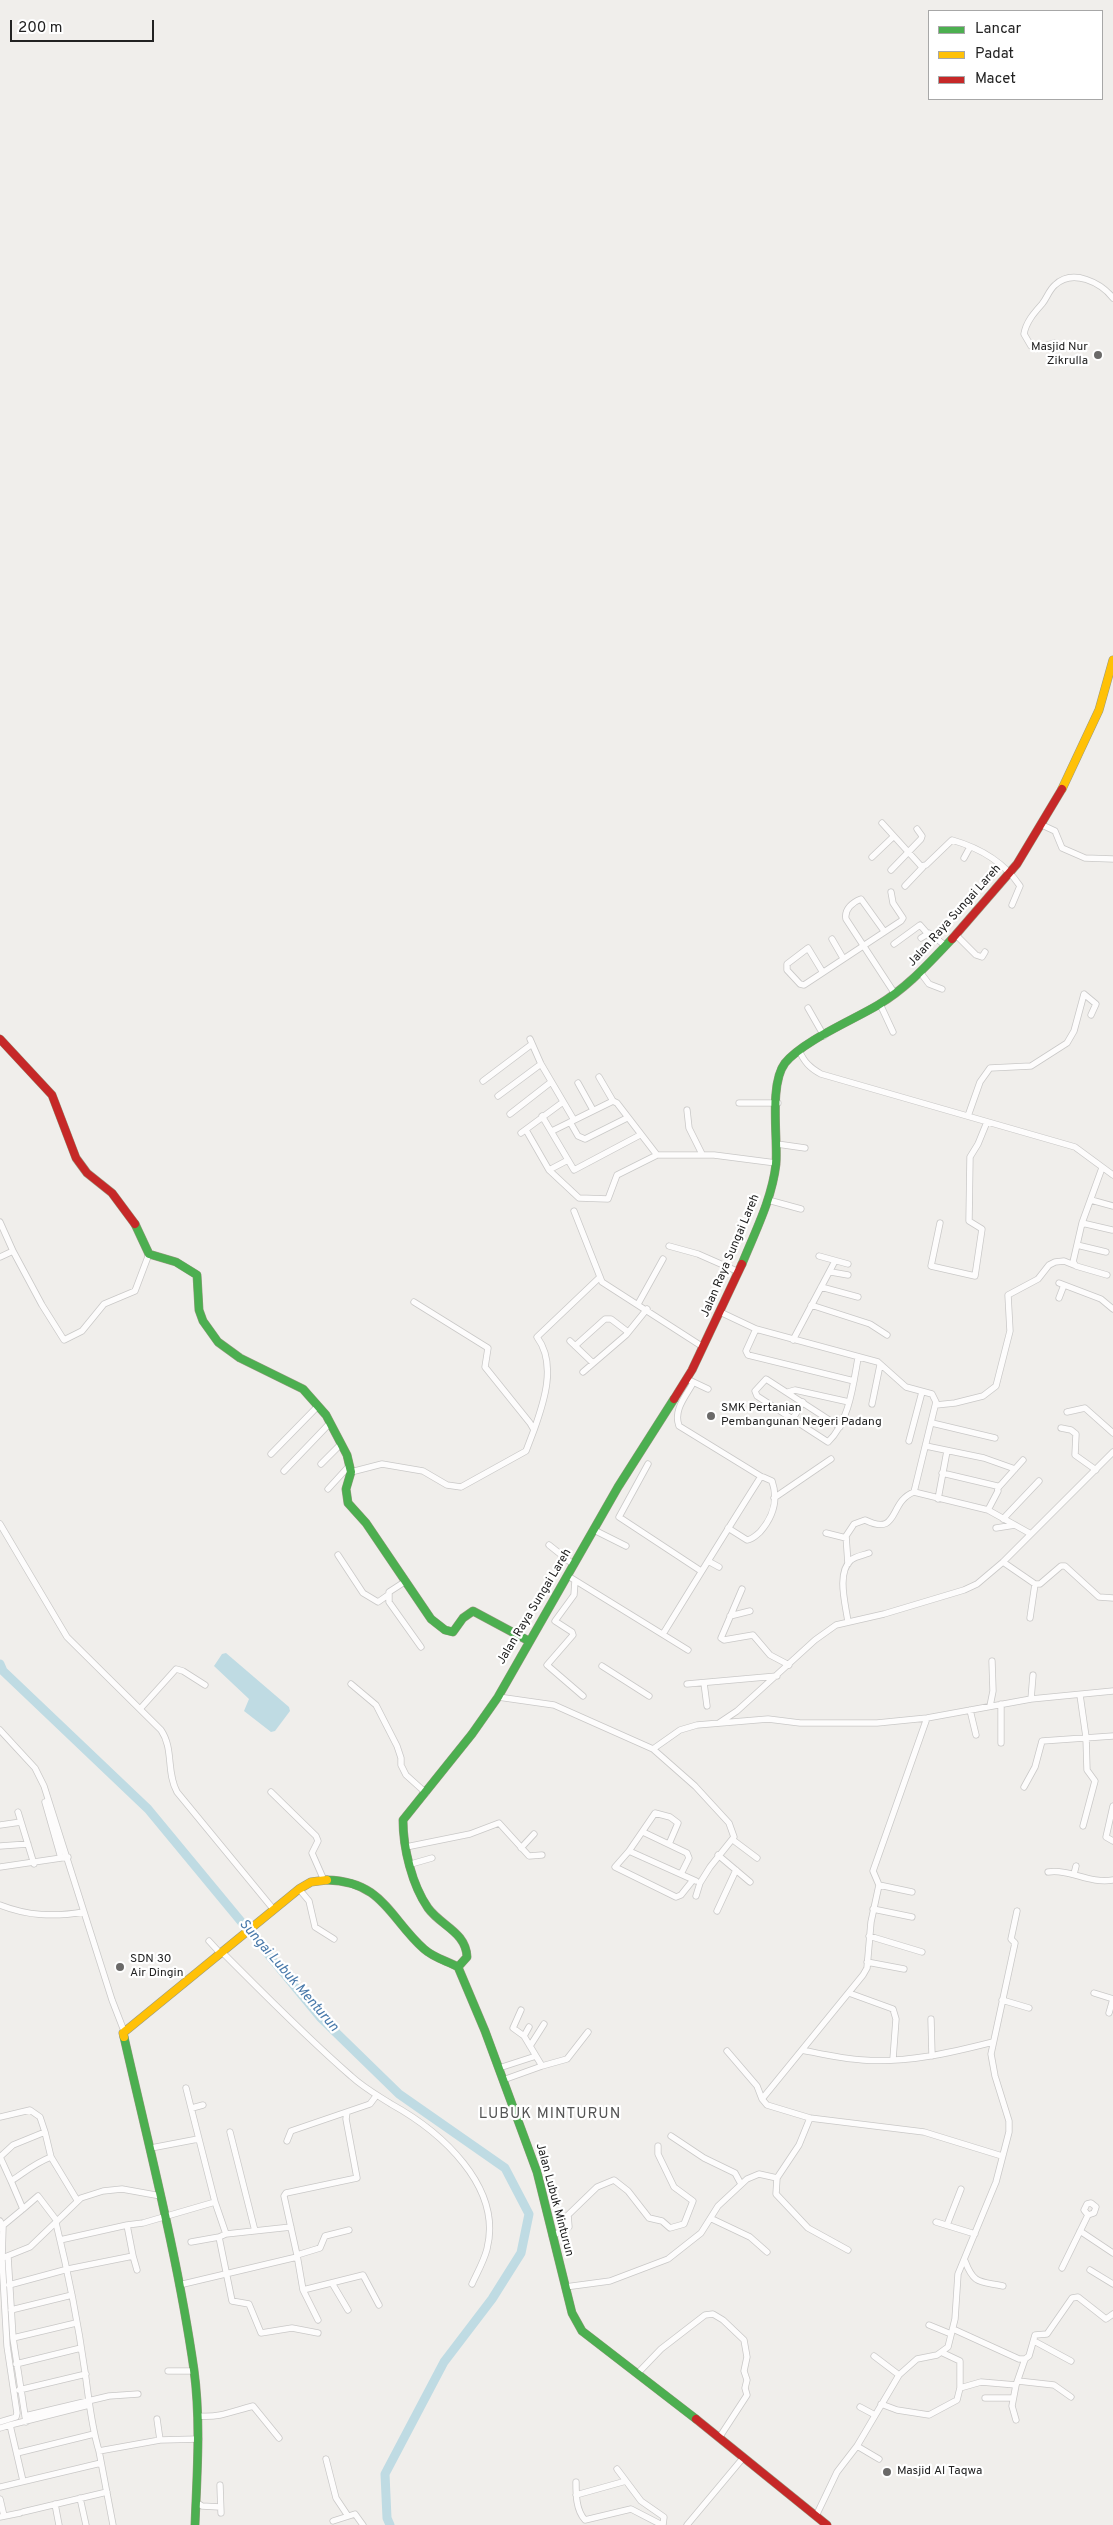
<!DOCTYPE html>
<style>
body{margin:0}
#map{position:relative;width:1113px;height:2525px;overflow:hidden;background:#f0eeeb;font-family:Overpass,sans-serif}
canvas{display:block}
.legend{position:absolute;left:928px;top:10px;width:175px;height:90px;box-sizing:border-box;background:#fff;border:1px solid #a7a7a7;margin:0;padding:6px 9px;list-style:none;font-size:15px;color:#222}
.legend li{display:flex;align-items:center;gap:10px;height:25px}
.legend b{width:25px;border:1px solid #a7a7a7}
.scale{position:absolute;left:10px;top:20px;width:144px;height:22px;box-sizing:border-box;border:2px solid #222;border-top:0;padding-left:6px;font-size:15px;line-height:18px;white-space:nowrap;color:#222;-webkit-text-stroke:4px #fff;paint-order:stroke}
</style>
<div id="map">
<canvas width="1113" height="2525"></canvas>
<ul class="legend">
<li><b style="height:6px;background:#4caf50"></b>Lancar</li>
<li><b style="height:6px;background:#ffc107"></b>Padat</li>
<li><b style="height:6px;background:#c62828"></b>Macet</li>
</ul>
<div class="scale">200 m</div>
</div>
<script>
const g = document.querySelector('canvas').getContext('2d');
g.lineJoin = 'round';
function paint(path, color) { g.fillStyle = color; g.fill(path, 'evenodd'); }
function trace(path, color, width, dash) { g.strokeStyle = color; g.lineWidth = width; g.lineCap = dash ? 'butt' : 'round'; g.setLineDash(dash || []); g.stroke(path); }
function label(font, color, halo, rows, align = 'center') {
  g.font = font + ' Overpass,sans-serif'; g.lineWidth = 4.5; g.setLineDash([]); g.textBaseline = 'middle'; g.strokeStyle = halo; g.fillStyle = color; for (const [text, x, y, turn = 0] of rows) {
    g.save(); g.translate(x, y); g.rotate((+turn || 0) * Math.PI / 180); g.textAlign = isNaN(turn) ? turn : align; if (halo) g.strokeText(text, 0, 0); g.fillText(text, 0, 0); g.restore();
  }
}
const water = new Path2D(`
 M226,1653L289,1707L290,1711L275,1731L271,1732L244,1711L249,1699L214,1666L222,1654Z`);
const river = new Path2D(`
 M0,1664L3,1671L148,1809L320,2017L399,2094L505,2168L529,2214L521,2253L492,2299L444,2362L385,2474L387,2518L390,2525`);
const street = new Path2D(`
 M1054,343L1037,348L1031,346L1024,334C1026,322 1034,313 1042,304C1047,298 1049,290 1055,285C1073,268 1101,283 1113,298
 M882,823L921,866L926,865L952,840C980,848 1004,862 1020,886L1012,905
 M1042,825L1055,831L1062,848L1085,858L1113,859
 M872,857L893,837
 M964,858L970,847
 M891,870L921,839L922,836L917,829
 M905,886L923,867
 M884,931L861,899C853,902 844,909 846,919L895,994
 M956,935L976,955L982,957L985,952
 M921,938L929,933L946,946
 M832,939L843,958
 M894,944L920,925L927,933
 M822,971L808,948L787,964V970L800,984L804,985L901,921L903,918L893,903L891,892
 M920,972L929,984L942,989
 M880,1004L893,1032
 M808,1008L824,1036
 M530,1039L541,1064L574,1120
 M799,1050C804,1062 810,1068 821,1074L1075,1147L1113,1175
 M599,1077L613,1101
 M483,1081L532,1044
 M578,1083L593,1110
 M498,1096L541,1064
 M739,1103H778
 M687,1110L689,1128L702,1154
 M510,1114L551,1082
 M542,1116L574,1170L640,1135
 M968,1116L980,1082L990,1068L1031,1066L1067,1043L1074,1031L1084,994L1096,1004L1091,1015
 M570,1122L578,1136L585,1139L627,1118
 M526,1130L549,1170L579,1198L608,1199L617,1175L657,1155H714L776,1163
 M552,1131L613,1101L617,1103L657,1155
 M521,1133L563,1102
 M777,1144L805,1148
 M1102,1168L1082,1223L1073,1262L1076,1266L1107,1275
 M549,1170L568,1160
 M768,1200L801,1209
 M1091,1200L1113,1206
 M574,1211L602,1282L703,1347
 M0,1222L13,1251
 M940,1223L931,1266L975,1276L982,1229L969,1221L970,1157L978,1144L987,1122
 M1082,1223L1112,1230
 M1077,1245L1106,1252
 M669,1246L698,1254L739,1272
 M819,1256L848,1264
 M0,1257L13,1251L42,1305L64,1340L82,1331L104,1304L135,1291L149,1254
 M831,1272L848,1275
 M1059,1283L1101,1299L1113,1309
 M821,1287L858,1297
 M1059,1298L1064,1285
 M638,1304L663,1259
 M811,1305L870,1324L887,1335
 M720,1312L756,1329L878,1362L906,1387L932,1394L936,1402L914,1492
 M756,1329L746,1351L748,1355L854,1381
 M793,1340L835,1261
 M570,1341L593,1363
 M575,1346L605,1319H611L628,1332
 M583,1372L626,1335L647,1309
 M691,1381L708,1389
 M693,1383C686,1396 673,1410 679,1426L762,1477
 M788,1392L795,1390L849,1402
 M872,1404L880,1365
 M936,1405L955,1403L983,1396L996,1386L1010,1331L1008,1295L1038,1279L1049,1265L1055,1262L1064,1261L1074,1265
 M1067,1412L1085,1408L1113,1433
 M792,1420L803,1402
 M932,1423L995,1438
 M840,1427L766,1379L755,1391L757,1396L828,1442C849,1422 853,1386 858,1358
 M1061,1428L1071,1430L1076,1434L1075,1455L1096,1470
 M534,1430C544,1402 557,1364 537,1337L600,1277
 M909,1441L922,1392
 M926,1446L984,1458L1015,1469
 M271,1454L318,1406
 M321,1464L341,1444
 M648,1464L619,1517L701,1571
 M284,1471L330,1423
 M351,1472L382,1464L423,1471L447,1485L461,1487L526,1451L534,1430L530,1423L485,1367L488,1348L414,1302
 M942,1473L997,1486L998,1491L988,1510
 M998,1488L1023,1460
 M328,1489L349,1466
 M774,1498L831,1459
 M938,1499L947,1451
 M1003,1519L1039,1481
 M0,1524L67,1637L161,1730C174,1749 166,1772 177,1792L274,1910
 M996,1528L1015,1525
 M594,1530L626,1546
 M826,1533L846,1538
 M549,1545L574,1565
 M338,1555L363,1593L378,1602L388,1595
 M708,1561L719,1567
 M1003,1562L1035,1584H1040L1061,1566H1065L1099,1597L1113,1598
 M848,1564L846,1536L854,1524L865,1520C900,1537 888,1502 914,1492L988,1510L1031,1534
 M568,1576L688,1650
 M406,1581L389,1592V1602L421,1647
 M575,1581L574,1595L555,1621L572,1632L573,1635L547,1665L583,1696
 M742,1589L721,1638L724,1640L753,1635L770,1655L789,1665
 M730,1616L750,1611
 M1030,1618L1035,1584
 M848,1622C846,1606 836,1573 851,1560C856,1556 864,1555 869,1553
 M663,1634C695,1582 727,1530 760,1478L763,1477L772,1481C779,1501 773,1517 760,1532C755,1536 753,1539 747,1540L728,1528
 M602,1666L649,1696
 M704,1683L707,1706
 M351,1684L376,1705L397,1746L401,1758V1765L406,1775L426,1793
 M687,1684L777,1676
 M1080,1695L1086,1737L1087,1770L1095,1781L1083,1826
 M498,1697L554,1705L653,1749L695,1786L729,1823L734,1837L710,1867L700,1883L696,1896
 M1031,1699L1033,1675
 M990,1706L993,1691L992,1661
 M140,1709L176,1669L183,1671L205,1685
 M970,1710L976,1735
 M719,1723L737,1711L815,1640L836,1625L884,1614L964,1590L977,1584L1003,1562L1113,1452
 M0,1730L35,1768L44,1786L112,2000L124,2031
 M1001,1743V1704
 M653,1749L680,1730L697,1725L768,1719L800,1723H877L927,1718L1031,1699L1113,1691
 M1024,1787L1035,1767L1042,1741L1113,1736
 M271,1792L316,1836L318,1841L312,1853L323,1878
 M45,1802L61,1858
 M1113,1806L1106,1837L1113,1841
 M18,1812L34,1864
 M0,1825L21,1822
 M643,1832L687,1853L689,1858L681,1874
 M733,1840L757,1858
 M669,1844L678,1823L670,1817L655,1813L629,1851L615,1867L676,1897L681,1895L693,1880
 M0,1846L28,1844
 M406,1847L470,1834L499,1823L529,1856L542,1855
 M521,1848L534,1834
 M629,1851L696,1881
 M718,1855L750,1882
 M411,1864L432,1858
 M0,1867L68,1857
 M1048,1872C1071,1869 1089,1884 1113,1880
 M1074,1874L1076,1866
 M879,1885L873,1871L927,1718
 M299,1889L309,1901L315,1927L334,1939
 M0,1905C28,1916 54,1917 84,1912
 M873,1909L912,1917
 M717,1911L736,1870
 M869,1936L922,1952
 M209,1941L220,1953
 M222,1952C264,1994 306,2037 351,2076C364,2088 377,2095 391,2104C440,2131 503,2186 487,2249C484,2261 477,2273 472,2284
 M867,1962L904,1969
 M849,1993L893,2009L896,2019L893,2059
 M1094,1993L1113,1999
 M1002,2000L1029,2008
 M1109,2013L1113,1999
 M931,2019L932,2056
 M524,2036L529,2027
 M530,2046L544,2024
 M802,2050C822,2054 843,2059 863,2060C907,2063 950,2053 993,2042
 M727,2051L757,2086L762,2099
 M542,2066L567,2059L588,2032
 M499,2068L536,2056
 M503,2080L542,2066L524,2036L513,2028L521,2010
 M186,2088L215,2202
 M192,2108L203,2105
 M347,2112L346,2119L357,2178L286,2193L284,2196L297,2255L320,2248L325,2236L349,2230
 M0,2117L30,2110L40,2117L45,2132
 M810,2118L767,2105L762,2099L863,1975L867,1968L871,1922L879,1885L912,1892
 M230,2132L255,2231
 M671,2136L704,2158L735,2173L741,2184
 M287,2141L291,2131L370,2104L376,2096
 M151,2148L198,2139
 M0,2157L13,2145L45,2132L51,2157
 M0,2157L11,2181
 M23,2209L38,2196L57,2221
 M712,2219L750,2237L767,2252
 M0,2221L3,2227L2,2259L7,2346L17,2413L16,2417L0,2422
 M936,2222L975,2234
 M56,2223C68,2272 78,2322 85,2372C89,2399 91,2425 99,2451L160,2440L199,2439
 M127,2225L143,2223L215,2202L226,2234L219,2237L232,2301L249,2304L261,2333L292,2328L318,2333
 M947,2225L961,2189
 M0,2228L23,2209L11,2181C25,2172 35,2163 51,2157L77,2200
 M1080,2231L1113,2253
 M226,2234L291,2227
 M552,2236L569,2227L568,2215L597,2187L614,2180L628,2191L649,2218L662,2221L670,2228L684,2224L693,2201L674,2187L658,2154V2146
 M191,2242L219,2237
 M848,2250L808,2228L776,2194L777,2178L799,2145L810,2118L924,2132L1002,2156
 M297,2255L303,2290L318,2320
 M133,2256L137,2270
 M8,2257L13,2338L26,2422
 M0,2259L30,2247L81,2198L103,2191L122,2189L161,2196
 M965,2261C974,2285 980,2281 1003,2286
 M1062,2268L1088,2215L1094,2213L1096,2207L1091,2203L1087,2204L1084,2210L1088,2215
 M1090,2270L1113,2284
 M332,2283L348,2310
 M9,2285L68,2269L133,2256L127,2225L60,2240
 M179,2285L297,2257
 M565,2287L610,2281L668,2259L701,2233L718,2206L747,2179L759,2174L777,2178
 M303,2290L363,2275L379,2305
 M11,2310L72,2295
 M929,2325L951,2334
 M953,2329L1019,2359H1025L1029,2356L1035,2335L1047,2334L1072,2298L1078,2297L1106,2319L1113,2314
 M13,2338L76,2323
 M1034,2341L1071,2361
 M943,2353L960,2361V2388
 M874,2356L899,2375
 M16,2364L81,2348
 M168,2371H194
 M637,2374L661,2349L705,2315L713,2314L723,2320L744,2340L747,2357L744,2371L747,2380L745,2388L747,2395L719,2438
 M1018,2381L1054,2385L1071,2397
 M1016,2385L1012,2406L1016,2420
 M19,2390L86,2374
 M985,2398H1013
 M881,2404L897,2410L929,2415L957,2400L960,2388L981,2382L1016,2385L1025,2359
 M860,2407L875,2415
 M25,2416L109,2396L138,2394
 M199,2416C219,2418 234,2411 253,2406L279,2438
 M157,2419L160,2440
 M0,2428L10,2425
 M857,2446L879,2459
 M99,2451L113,2525
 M17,2453L94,2434
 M326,2459L336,2498L348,2516
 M617,2469L641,2501L664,2517L663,2525
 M23,2481L10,2425L89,2405
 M576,2482C576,2495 576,2510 585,2520L631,2509L662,2525
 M220,2485L221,2513
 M0,2487L101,2463
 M576,2495L626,2481
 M80,2498L86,2525
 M0,2499L4,2516
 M196,2502L202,2506L220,2507
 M55,2504L59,2525
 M23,2512L107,2492
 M816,2516L837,2472L857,2446L899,2375L917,2359L937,2355L948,2347L955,2319L958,2274L996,2182L1009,2132V2121L995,2076L991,2054L1015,1943L1011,1939L1017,1911
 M0,2517L20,2513
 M333,2521L355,2514L363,2525
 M687,2525L743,2458`);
const fast = new Path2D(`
 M135,1224L149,1254L176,1262L197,1275L199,1310L203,1321L218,1342L240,1358L303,1389L326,1415L347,1455L351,1472L346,1489L348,1503L366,1523L431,1619L445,1630L453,1632L463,1618L473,1611L527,1640
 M742,1264C755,1232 772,1199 776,1164C778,1138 769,1084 785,1063C803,1041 853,1020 878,1005C907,988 929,963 952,939
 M327,1880C383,1881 390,1919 424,1949C434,1958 447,1961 458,1967L485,2031L537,2172L572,2313L582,2331L696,2419
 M458,1967L467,1957C466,1932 441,1926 428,1908C412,1885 403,1848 403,1820L472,1734L498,1697L618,1487L674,1399
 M124,2037C149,2147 178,2258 194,2370C201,2422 197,2473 195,2525`);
const slow = new Path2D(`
 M1062,789L1099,710L1113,660
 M124,2037L123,2033L299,1889L311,1882L327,1880`);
const jam = new Path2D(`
 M952,939L1017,864L1062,789
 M0,1039L52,1095L76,1158L87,1173L112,1193L135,1224
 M674,1399L692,1370L742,1264
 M696,2419L827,2525`);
const markers = [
 [1098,355,5,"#6a6968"],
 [711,1416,5,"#6a6968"],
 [120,1967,5,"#6a6968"],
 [887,2472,5,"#6a6968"]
];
const poiNames = [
 ["Masjid Nur",1088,348,"right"],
 ["Zikrulla",1088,362,"right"],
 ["SMK Pertanian",721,1409],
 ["Pembangunan Negeri Padang",721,1423],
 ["SDN 30",130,1960],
 ["Air Dingin",130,1974],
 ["Masjid Al Taqwa",897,2472]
];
const streetNames = [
 ["Jalan Raya Sungai Lareh",955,916,-48],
 ["Jalan Raya Sungai Lareh",731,1256,-67],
 ["Jalan Raya Sungai Lareh",535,1607,-59],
 ["Jalan Lubuk Minturun",554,2200,75]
];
const waterNames = [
 ["Sungai Lubuk Menturun",288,1976,49]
];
const quarterNames = [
 ["LUBUK MINTURUN",550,2115]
];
paint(water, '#bfdbe3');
trace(river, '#bfdbe3', 9);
trace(street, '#c9c8c7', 7);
trace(fast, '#999a82', 9);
trace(slow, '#999a82', 9);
trace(jam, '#999a82', 9);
trace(street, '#fdfcfc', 5.5);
trace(fast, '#4caf50', 8);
trace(slow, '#ffc107', 8);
trace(jam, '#c62828', 8);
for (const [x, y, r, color] of markers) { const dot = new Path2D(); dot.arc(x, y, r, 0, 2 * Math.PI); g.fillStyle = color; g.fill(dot); trace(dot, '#fff', 2); }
label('12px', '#222', '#fff', poiNames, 'left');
label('12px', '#222', '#fff', streetNames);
label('italic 14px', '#4a7aab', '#fff', waterNames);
g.letterSpacing = '1px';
label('15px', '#555', '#fff', quarterNames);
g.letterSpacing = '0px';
</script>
